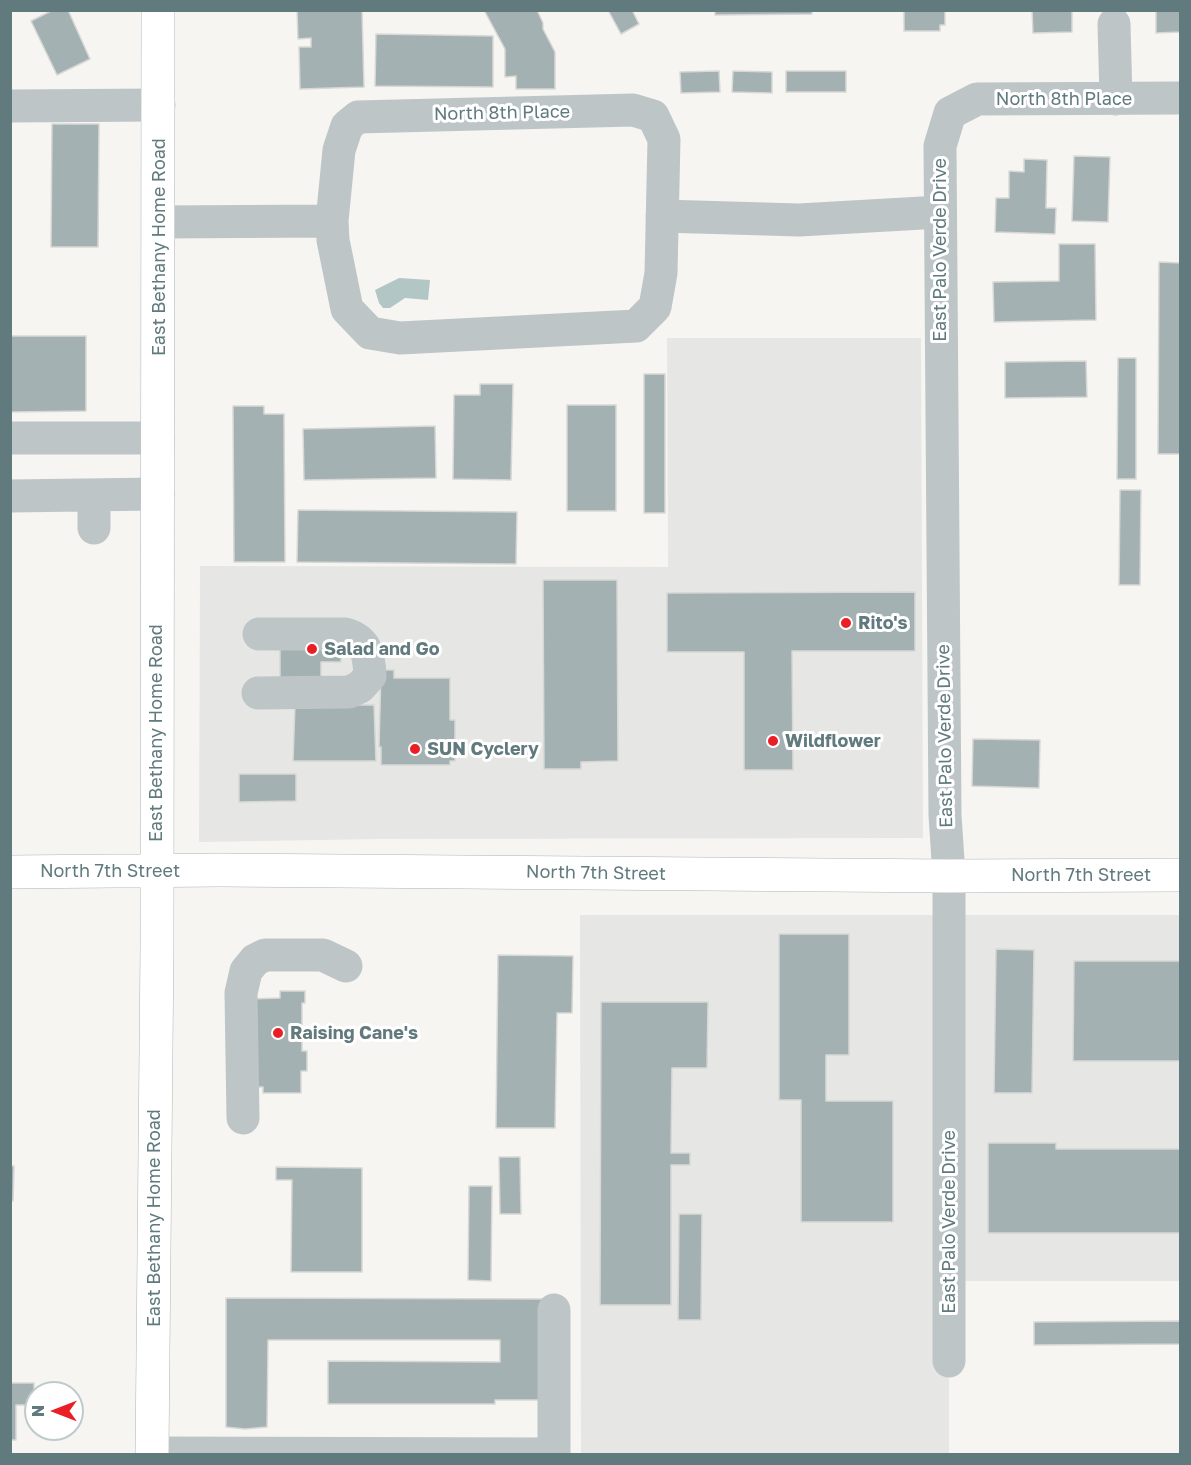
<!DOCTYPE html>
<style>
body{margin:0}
#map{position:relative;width:1191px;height:1465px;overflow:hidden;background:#f6f5f2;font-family:"Golos Text",sans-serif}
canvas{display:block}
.frame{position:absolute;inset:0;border:12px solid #607a7e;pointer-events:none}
.north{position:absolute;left:24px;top:1381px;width:60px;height:60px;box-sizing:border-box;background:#fff;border:2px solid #bfcacb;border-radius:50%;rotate:270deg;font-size:16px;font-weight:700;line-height:24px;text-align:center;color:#607a7e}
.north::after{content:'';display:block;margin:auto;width:21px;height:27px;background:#ea1e25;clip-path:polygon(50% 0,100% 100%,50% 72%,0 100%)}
</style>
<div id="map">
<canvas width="1191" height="1465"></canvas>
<div class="frame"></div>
<div class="north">N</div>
</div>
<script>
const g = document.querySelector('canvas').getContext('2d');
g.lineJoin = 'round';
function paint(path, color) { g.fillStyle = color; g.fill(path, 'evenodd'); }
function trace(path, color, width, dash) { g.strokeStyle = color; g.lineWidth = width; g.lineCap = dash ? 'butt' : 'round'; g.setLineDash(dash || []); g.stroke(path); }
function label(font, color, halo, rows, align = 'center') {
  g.font = font + ' "Golos Text",sans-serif'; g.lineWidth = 6; g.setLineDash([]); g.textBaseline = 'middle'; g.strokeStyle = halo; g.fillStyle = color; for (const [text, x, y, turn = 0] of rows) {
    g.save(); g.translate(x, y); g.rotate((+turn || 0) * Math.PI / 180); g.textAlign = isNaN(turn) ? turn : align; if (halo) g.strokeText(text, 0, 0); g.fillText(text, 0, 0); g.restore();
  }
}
const built = new Path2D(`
 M667,338H921L923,838L379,839L199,842L200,566L668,567Z
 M580,915H1180V1281H949V1454H581Z`);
const water = new Path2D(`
 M399,278L430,280L428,300L405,298L390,308H383L379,303L375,290Z`);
const building = new Path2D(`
 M53,10H68L90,59L57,75L31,21Z
 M297,10H362L364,87L300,89L299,47H311V38L298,39Z
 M484,10H537L543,23V29L555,52V89H516V76L505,77V49Z
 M608,10H632L639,24L621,34Z
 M715,10H812V14L715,15Z
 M904,10H945V25H940V31H904Z
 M1032,10H1072V32L1033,33Z
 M1156,10H1180V32L1156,33Z
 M376,34L493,36V87L375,86Z
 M719,71L720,92L681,93L680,72Z
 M733,71L772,72V93L732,92Z
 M786,71H846V92H786Z
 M52,124H99L98,247H51Z
 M1074,156L1110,157L1108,222L1072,221Z
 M1024,159L1047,160L1046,208H1056L1055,234L995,232L996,198H1009V171L1024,172Z
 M1059,244H1095L1096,320L994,322L993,282L1059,281Z
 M1159,262L1180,263V454H1158Z
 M10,336H86V411L10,412Z
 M1118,358H1136V479H1117Z
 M1086,361L1087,397L1005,398V362Z
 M644,374H665V513H644Z
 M480,384H513L511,480L453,479L454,395H480Z
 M567,405H616V511H567Z
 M233,406H264V414H284L285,562H234Z
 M435,426L436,478L304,480L303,429Z
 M1120,490H1141L1140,585H1119Z
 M298,510L517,512L516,564L297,562Z
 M543,580H617L618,761L581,762V769H544Z
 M915,592V651H792L793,770H744V652H667V593Z
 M280,643H345V654H341V662H321V684L280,681Z
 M381,670H394V678H450V720H455V761H450V765H381V747H379Z
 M295,705H374L376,761H293Z
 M973,739L1040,740L1039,788L972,786Z
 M239,774H296V801L239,802Z
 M779,934H849V1055H826V1101H893V1222H801V1100H779Z
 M996,949L1034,950L1032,1093H994Z
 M498,955L573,956L572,1013H557L555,1128H496Z
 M1074,961H1180V1061H1073Z
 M280,991H305V1003H302V1051H307V1071H301V1093H263V1087H254L250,999L280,998Z
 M601,1002H708L707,1068H672L671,1153H690V1165H671V1305H600Z
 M988,1143H1056V1149H1180V1233H988Z
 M499,1157H520L521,1214H500Z
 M10,1166H14L13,1201H10Z
 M276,1167L362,1168V1272H291L292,1180H276Z
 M469,1186H492L491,1281L468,1280Z
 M679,1214H702L701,1320H678Z
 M226,1298L544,1299L543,1400H495V1404H328V1361L500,1362V1340H268L267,1427L245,1429L226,1427Z
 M1180,1321V1344L1034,1345V1322Z
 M10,1383H34V1405H16V1440H10Z`);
const minor = new Path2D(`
 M1114,24L1116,99
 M10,106L159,105
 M633,110L653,116L664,139L661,273L655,307L636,326L400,338L370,333L347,309L333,240L332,221L339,150L347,126L358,117Z
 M662,216L799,220L940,212
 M158,222L332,221
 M10,438H158
 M94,495V528
 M10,496L158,494
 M258,693L349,692L360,687L370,676C369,655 367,640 345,634H259
 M243,1118L241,993L246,971L255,960L265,955H323L346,966
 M949,1361V876L945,815L940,146L950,113L977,99L1180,98
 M152,1453L554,1454V1310`);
const major = new Path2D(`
 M10,872L220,870L949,876L1180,875
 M152,1454L157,948L158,10`);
const markers = [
 [846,623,6,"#ea1e25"],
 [312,649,6,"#ea1e25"],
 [773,741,6,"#ea1e25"],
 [415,749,6,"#ea1e25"],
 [278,1033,6,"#ea1e25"]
];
const streetNames = [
 ["North 8th Place",1064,99],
 ["North 8th Place",502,113,-1],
 ["East Bethany Home Road",159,247,-90],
 ["East Palo Verde Drive",940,250,-90],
 ["East Bethany Home Road",156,733,-90],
 ["East Palo Verde Drive",945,736,-91],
 ["North 7th Street",110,871],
 ["North 7th Street",596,873,1],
 ["North 7th Street",1081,875],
 ["East Bethany Home Road",154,1218,-90],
 ["East Palo Verde Drive",949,1222,-90]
];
const poiNames = [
 ["Rito's",858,623],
 ["Salad and Go",324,649],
 ["Wildflower",785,741],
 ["SUN Cyclery",427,749],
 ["Raising Cane's",290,1033]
];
paint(built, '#e6e7e5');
paint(water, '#b3c6c6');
paint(building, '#a3b1b2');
trace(building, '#d7d7d5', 1.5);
trace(major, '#adb6b8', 34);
trace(minor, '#bec5c7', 33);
trace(major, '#fff', 33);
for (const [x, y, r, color] of markers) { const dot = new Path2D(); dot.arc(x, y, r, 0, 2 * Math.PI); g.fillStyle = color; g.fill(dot); trace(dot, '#fff', 2); }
label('18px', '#607a7e', '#fff', streetNames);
label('bold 18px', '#607a7e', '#fff', poiNames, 'left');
</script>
